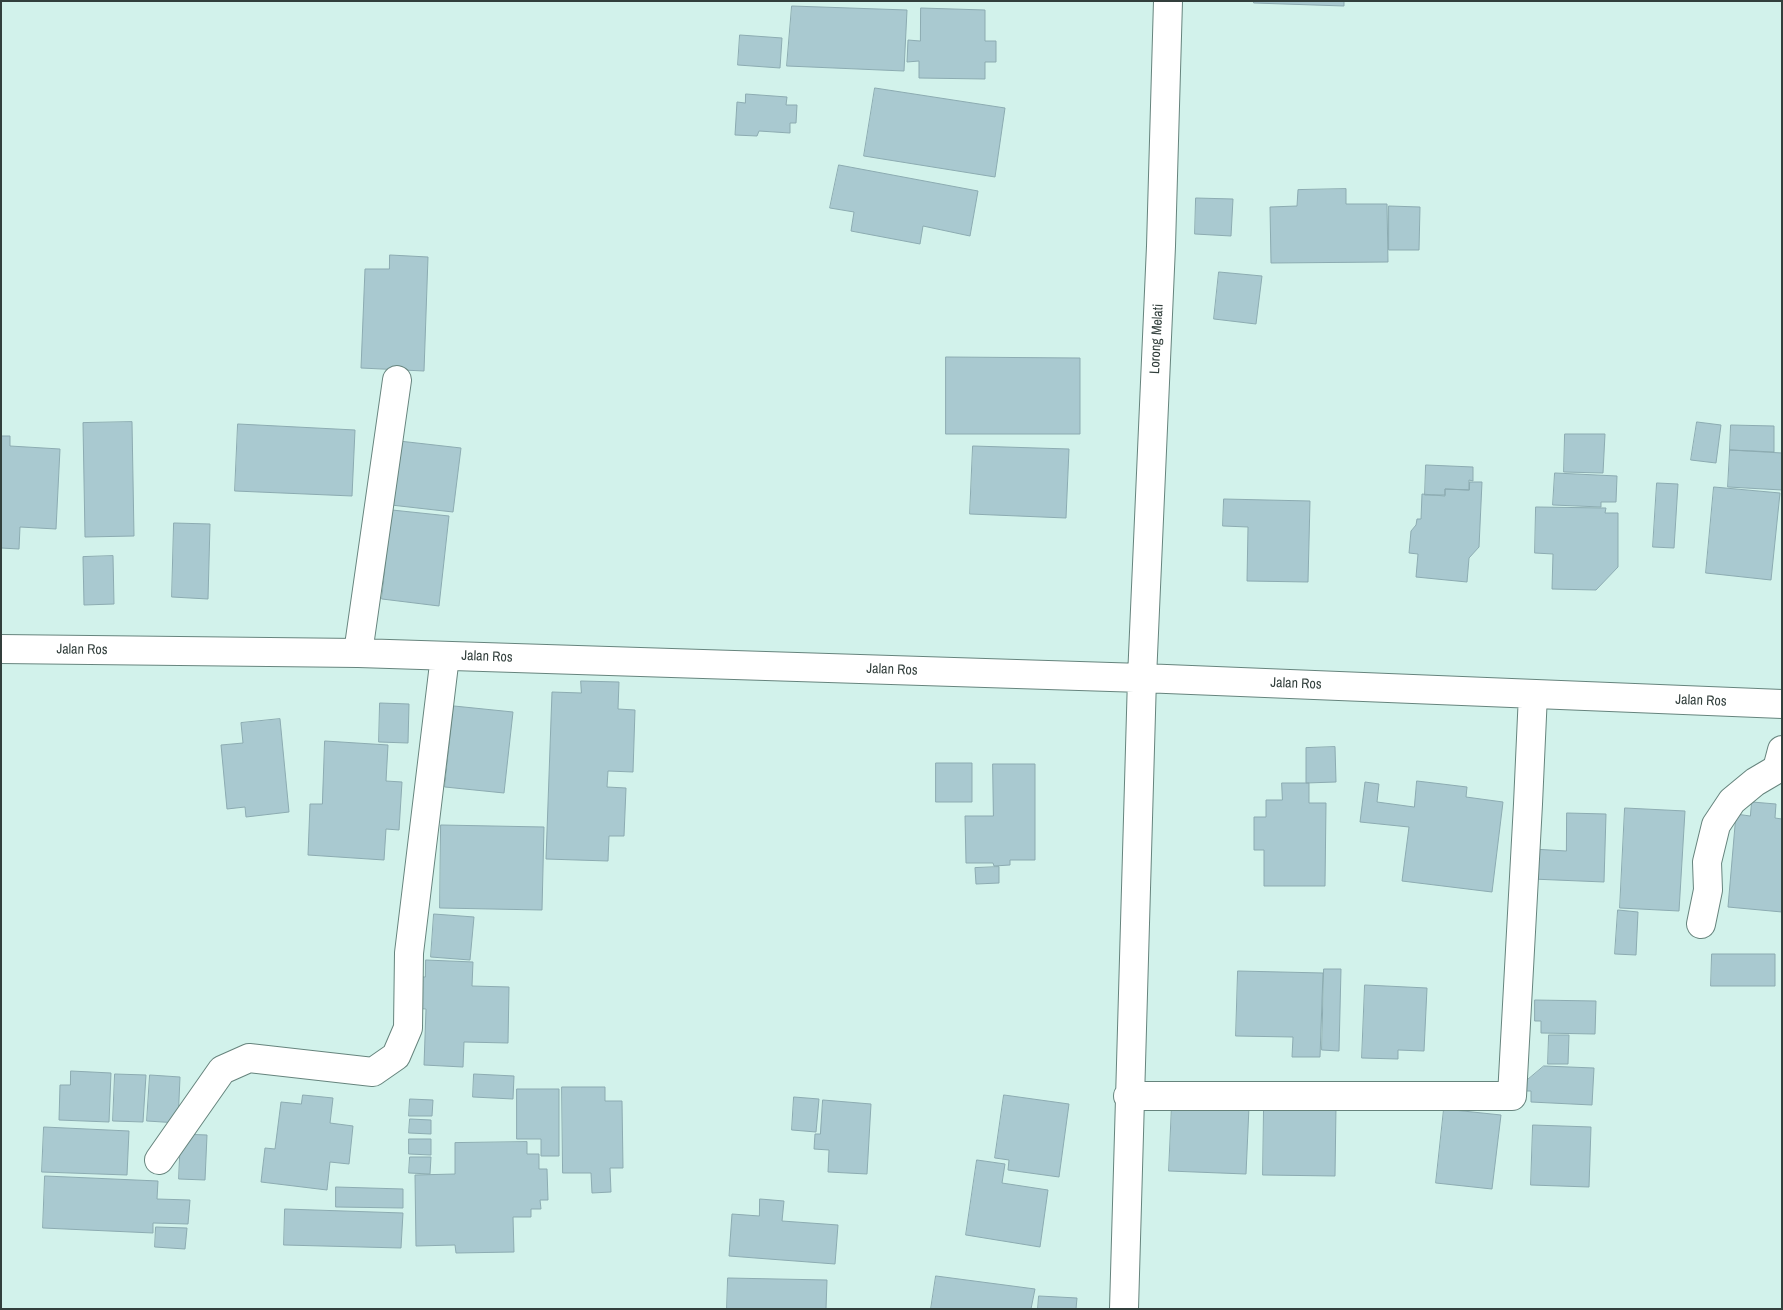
<!DOCTYPE html>
<style>
body{margin:0}
#map{position:relative;width:1783px;height:1310px;overflow:hidden;background:#d2f2eb;font-family:"Archivo Narrow",sans-serif}
canvas{display:block}
.frame{position:absolute;inset:0;border:2px solid #323f3c;pointer-events:none}
</style>
<div id="map">
<canvas width="1783" height="1310"></canvas>
<div class="frame"></div>
</div>
<script>
const g = document.querySelector('canvas').getContext('2d');
g.lineJoin = 'round';
function paint(path, color) { g.fillStyle = color; g.fill(path, 'evenodd'); }
function trace(path, color, width, dash) { g.strokeStyle = color; g.lineWidth = width; g.lineCap = dash ? 'butt' : 'round'; g.setLineDash(dash || []); g.stroke(path); }
function label(font, color, halo, rows, align = 'center') {
  g.font = font + ' "Archivo Narrow",sans-serif'; g.lineWidth = 4; g.setLineDash([]); g.textBaseline = 'middle'; g.strokeStyle = halo; g.fillStyle = color; for (const [text, x, y, turn = 0] of rows) {
    g.save(); g.translate(x, y); g.rotate((+turn || 0) * Math.PI / 180); g.textAlign = isNaN(turn) ? turn : align; if (halo) g.strokeText(text, 0, 0); g.fillText(text, 0, 0); g.restore();
  }
}
const building = new Path2D(`
 M1254,1H1344V6L1254,3Z
 M792,6L907,10L904,71L787,66Z
 M921,8L985,10V41H996V62H985V79L919,78V61L907,62L908,40L920,41Z
 M740,35L782,38L780,68L738,65Z
 M875,88L1005,108L995,177L864,156Z
 M746,94L787,97L786,105H797L796,123H790V133L759,131L757,136L735,135L737,102L745,103Z
 M839,165L978,191L970,236L923,226L920,244L851,231L854,212L830,208Z
 M1346,189V204H1387L1388,262L1271,263L1270,207L1297,206L1298,190Z
 M1196,198L1233,199L1231,236L1195,234Z
 M1389,206L1420,207L1419,250H1389Z
 M390,255L428,257L424,371L361,368L365,269H389Z
 M1219,272L1262,276L1256,324L1214,319Z
 M946,357L1080,358V434H946Z
 M132,422L134,536L85,537L83,423Z
 M1697,422L1721,425L1716,463L1691,460Z
 M238,424L355,430L352,496L235,491Z
 M1731,425L1774,426V452L1730,450Z
 M1565,434H1605L1603,473L1564,472Z
 M1,436H10V446L60,449L56,529L20,527L19,549L1,548Z
 M399,441L461,448L453,512L391,505Z
 M973,446L1069,449L1066,518L970,514Z
 M1730,450L1782,453V490L1728,487Z
 M1426,465L1473,467V481L1469,480V490L1445,489V495H1425Z
 M1555,473L1617,476L1616,502H1601V507L1553,505Z
 M1470,482H1482L1479,547L1469,558L1467,582L1416,577L1418,554L1409,553L1411,531L1416,525L1417,519H1421L1422,494L1445,496V489L1469,490Z
 M1657,483L1678,484L1674,548L1653,547Z
 M1714,487L1780,493L1771,580L1706,573Z
 M1224,499L1310,501L1308,582L1247,581L1248,527L1223,526Z
 M1536,507L1606,508L1605,513H1618V567L1596,590L1552,589L1553,554L1535,553Z
 M392,510L449,516L439,606L382,599Z
 M174,523L210,524L208,599L172,597Z
 M113,556L114,604L84,605L83,557Z
 M581,681L619,682L618,709L635,710L633,772L608,771L607,787L626,788L624,836H609L608,861L546,859L552,692L581,693Z
 M380,703L409,704L408,743L379,742Z
 M454,706L513,712L504,793L445,787Z
 M280,719L289,812L246,817L245,807L227,809L221,745L243,743L241,723Z
 M325,741L388,745L386,781L402,782L399,830L386,829L384,860L308,855L310,804H322Z
 M1335,747L1336,782L1306,783V748Z
 M936,763H972V802H936Z
 M993,764H1035V860H1010V865L994,866L993,863H966L965,816H993Z
 M1417,781L1467,787L1466,797L1503,802L1492,892L1402,881L1409,827L1360,822L1365,782L1379,784L1377,802L1414,807Z
 M1282,783H1309V803H1326L1325,886H1264V850H1254V817H1266V800H1282Z
 M1752,802L1776,804L1775,818L1782,819V912L1728,907L1736,814L1750,816Z
 M1625,808L1685,811L1679,911L1620,908Z
 M1567,813L1606,814L1604,882L1532,879L1533,849L1566,851Z
 M441,825L544,827L542,910L440,908Z
 M999,867V883L976,884L975,868Z
 M1618,910L1638,912L1636,955L1615,954Z
 M434,914L474,917L470,960L431,957Z
 M1712,954H1775V986H1711Z
 M426,960L473,962L472,986L509,987L508,1043L464,1042L463,1067L424,1065L426,1009L413,1008L414,977H425Z
 M1324,969H1341L1339,1051L1322,1050Z
 M1238,971L1323,973L1320,1057H1292L1293,1037L1236,1036Z
 M1365,985L1427,988L1424,1051L1398,1050V1059L1362,1058Z
 M1535,1000L1596,1001L1595,1034L1541,1033V1021H1535Z
 M1549,1035H1569L1568,1064H1548Z
 M1544,1066L1594,1068L1592,1105L1531,1102V1091H1525V1082Z
 M71,1071L111,1073L109,1122L59,1120L60,1085H70Z
 M115,1074L146,1075L143,1122L113,1121Z
 M474,1074L514,1076L513,1099L473,1097Z
 M150,1075L180,1077L178,1123L147,1121Z
 M562,1087H605V1101H622L623,1168H610L611,1192L592,1193L591,1173H563Z
 M517,1089H559V1156H541V1139H517Z
 M303,1095L333,1098L330,1123L353,1126L349,1164L330,1162L327,1190L261,1182L265,1148L275,1149L281,1102L301,1104Z
 M1004,1095L1069,1104L1059,1177L1008,1170L1009,1160L995,1158Z
 M794,1097L819,1099L816,1132L792,1130Z
 M410,1099L433,1100L432,1116H409Z
 M823,1100L871,1104L867,1174L828,1172L829,1150L814,1149L815,1134H820Z
 M1172,1104L1249,1107L1246,1174L1169,1171Z
 M1264,1105L1336,1106L1335,1176L1263,1175Z
 M1444,1109L1501,1115L1492,1189L1436,1183Z
 M410,1119L431,1120V1134L409,1133Z
 M1533,1125L1591,1127L1589,1187L1531,1185Z
 M44,1127L129,1131L127,1175L42,1172Z
 M181,1134L207,1135L205,1180L179,1179Z
 M409,1139H431V1155L409,1154Z
 M527,1142V1154H539V1169H547L548,1200H540L541,1209H531V1217H513L514,1252L456,1253L455,1245L416,1246L415,1175L455,1174V1143Z
 M410,1157H431L430,1174L409,1173Z
 M977,1160L1005,1164L1002,1183L1048,1190L1040,1247L966,1235Z
 M45,1176L158,1181L157,1199L190,1200L188,1224L153,1223V1233L43,1228Z
 M336,1187L403,1189V1208L336,1207Z
 M760,1199L784,1201L782,1221L838,1225L835,1264L729,1256L732,1214L759,1216Z
 M285,1209L403,1213L401,1248L284,1245Z
 M156,1227L187,1228L185,1249L155,1247Z
 M936,1276L1035,1289L1031,1309H931Z
 M728,1278L827,1280L826,1309H727Z
 M1039,1296L1077,1298L1076,1309H1038Z`);
const minor = new Path2D(`
 M1,649L358,653L1142,678L1782,704
 M358,653L397,380
 M1701,924L1708,890L1707,862L1716,825L1732,801L1755,782L1777,769L1782,750
 M1128,1096H1512L1528,804L1533,694
 M159,1160L222,1070L249,1058L373,1072L396,1056L408,1028L409,953L445,656
 M1124,1309L1142,678L1161,246L1168,1`);
const streetNames = [
 ["Lorong Melati",1157,339,-87],
 ["Jalan Ros",82,650,1],
 ["Jalan Ros",487,657,2],
 ["Jalan Ros",892,670,2],
 ["Jalan Ros",1296,684,2],
 ["Jalan Ros",1701,701,2]
];
paint(building, '#a9c9d0');
trace(building, '#8cabb1', 1);
trace(minor, '#66847d', 30);
trace(minor, '#fff', 28);
label('14px', '#323f3c', '#fff', streetNames);
</script>
